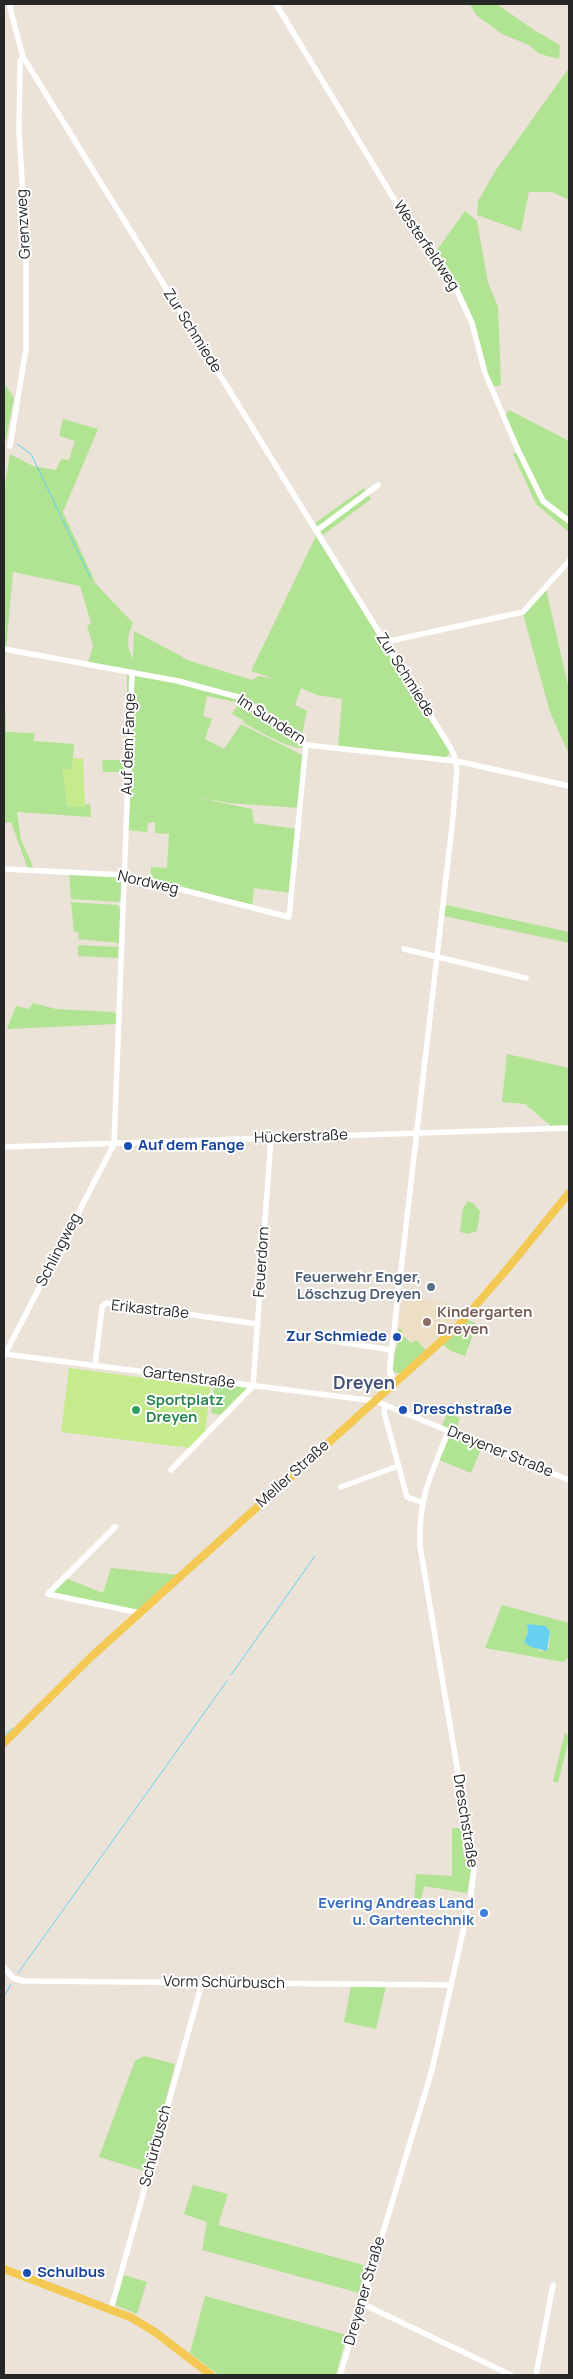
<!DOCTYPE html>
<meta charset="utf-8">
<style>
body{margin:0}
#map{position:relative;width:573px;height:2379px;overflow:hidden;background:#ebe2d8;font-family:Manrope,sans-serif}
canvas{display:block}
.frame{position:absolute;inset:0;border:5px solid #272727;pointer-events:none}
</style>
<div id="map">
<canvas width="573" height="2379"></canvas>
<div class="frame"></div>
</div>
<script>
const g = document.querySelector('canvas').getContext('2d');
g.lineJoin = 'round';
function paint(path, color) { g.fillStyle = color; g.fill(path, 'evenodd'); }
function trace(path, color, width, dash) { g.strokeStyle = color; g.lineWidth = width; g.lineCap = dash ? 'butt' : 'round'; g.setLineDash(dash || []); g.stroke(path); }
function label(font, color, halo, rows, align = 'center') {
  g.font = font + ' Manrope,sans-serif'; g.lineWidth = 4; g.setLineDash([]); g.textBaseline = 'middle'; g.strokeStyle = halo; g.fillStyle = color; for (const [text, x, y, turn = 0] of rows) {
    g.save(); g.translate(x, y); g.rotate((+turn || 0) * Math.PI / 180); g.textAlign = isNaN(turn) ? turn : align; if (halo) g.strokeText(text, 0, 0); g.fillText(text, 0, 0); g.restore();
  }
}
const education = new Path2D(`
 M403,1297L444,1302L461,1316L426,1350L416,1340L411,1344L402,1334V1329H398Z`);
const green = new Path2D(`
 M470,4H497L534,30L560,45L559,59L540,54L529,45L502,34L476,15Z
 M569,68V200L552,192H529L521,231L477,215L478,201L496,170Z
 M465,211L477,221L488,283L498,307L501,385L492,387C484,366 480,345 474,323C466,297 450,273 437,250Z
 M4,383L14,398L6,439L4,437Z
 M509,410L569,441V518L545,500L504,417Z
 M63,419L98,429L63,512L95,582L89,584L95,583L133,623C127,635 126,647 133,659L134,631L190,661L252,680L259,676L275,679L251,671L316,536L450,752L446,758L338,746L342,699L317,695L301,688L295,705L307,711L301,739L304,747C293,752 255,729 243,722V720L232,714L239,703L207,696L203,716L212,719L205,739L224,749L241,724L304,756L299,808L230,803L195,797L252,809L254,823L297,829L290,893L254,888L252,906L151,880V867L167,868L169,834L155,833V822L148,823L147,832L128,830L133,760H126L125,772H103L102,760H126L127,676L121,669L88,663L93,646L87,626L91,623L80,586L13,572L4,671V491L10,454L33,466L56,470L61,459L69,460L75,441L59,436Z
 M517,452L541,503L569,524V532L536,504L513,454Z
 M364,488L371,499L323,535L315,523Z
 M546,589L569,690V784L568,752L550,712L523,614Z
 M4,678L6,732L34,733V741L74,744L72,769L63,770L67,805L70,807L90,804L91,817L17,812L21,840L34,869H28L11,822L4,823Z
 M69,874L119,877L121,879V899L118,902L71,899Z
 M71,902L117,905L120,908V943L78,939L79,932H74Z
 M446,905L569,932V943L444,916Z
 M78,945L119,947L118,958L78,956Z
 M33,1003L56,1009L113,1012L116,1014V1024L7,1029L16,1006L29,1009Z
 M507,1054L569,1068V1125L551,1126L525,1104L502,1102Z
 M468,1201L473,1203L480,1211L477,1231L469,1234L460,1232L463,1208Z
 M468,1320L477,1324L465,1356L451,1351L443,1345Z
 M398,1329H402V1335L411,1343L416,1340L426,1350L402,1373H396L393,1370L395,1348H397Z
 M214,1383L247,1388L220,1415L211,1413Z
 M447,1413L460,1418L456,1430L484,1442L471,1473L439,1460L453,1430L442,1426Z
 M111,1568L179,1575L137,1611L51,1593L65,1578L103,1593Z
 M502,1605L569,1623V1657L563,1662L485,1648ZM527,1624L550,1632L549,1648L541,1651L524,1642L528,1632Z
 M565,1732L569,1738L558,1783L553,1781Z
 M452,1828H466L471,1870L467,1893L424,1886L420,1904L414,1902L416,1874L452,1876Z
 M351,1986H386L376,2029L344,2022Z
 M144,2056L175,2064L147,2172L99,2157L135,2061Z
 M193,2185L228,2194L218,2225L367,2266L359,2293L202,2250L207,2222L184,2214Z
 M124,2275L147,2282L137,2314L115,2305Z
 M205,2296L347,2335L336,2375H219L190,2353Z`);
const pitch = new Path2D(`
 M73,758L83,759L85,807H70L67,805L63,770L72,769Z
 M69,1368L211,1387L205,1432L190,1448L61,1432Z`);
const water = new Path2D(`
 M527,1624L546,1626L550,1632L547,1651L531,1647L524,1642L528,1632Z`);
const stream = new Path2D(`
 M4,433L5,434
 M17,444L31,454L90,577
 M231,1675L315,1556
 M4,1736L13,1728
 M18,1973L227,1681
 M4,1997L11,1984`);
const minor = new Path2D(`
 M9,4L23,57L450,747L454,755L457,769L453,817L390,1365V1373L396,1383
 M276,4L397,204L434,251L451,278L472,323L485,373L518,450L543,501L569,521
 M10,446L26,349V244L19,131L20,61L23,57
 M316,531L378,485
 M385,642L523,612L569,561
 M4,649L178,681L242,698L306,745L456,761L569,786
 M4,869L124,875L289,917L306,745
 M404,949L526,978
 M4,1147L569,1128
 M307,1337L392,1350
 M4,1354L375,1401L569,1480
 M4,1356L114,1144L132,673
 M95,1366L102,1307L106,1303L258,1324
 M253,1386L271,1138
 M385,1406L384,1412L407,1497L421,1502
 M171,1470L253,1386
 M341,1487L398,1466
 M48,1594L115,1527
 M48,1594L140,1613
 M4,1967L13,1978L23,1981L451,1985
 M361,2303L511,2375
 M111,2309L202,1983
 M340,2375L432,2070L471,1896L474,1869L420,1546C418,1498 431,1475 448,1432
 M536,2375L553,2285`);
const major = new Path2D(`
 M4,1743L92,1656L458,1326L508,1268L569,1193
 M4,2269L132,2318L155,2332L211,2375`);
const markers = [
 [128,1146,5,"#1a4fb4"],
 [431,1287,5,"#5c6f8a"],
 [427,1322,5,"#8d6e63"],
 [397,1337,5,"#1a4fb4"],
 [136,1410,5,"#2e9e5b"],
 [403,1410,5,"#1a4fb4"],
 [484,1913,5,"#3f7fe0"],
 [27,2273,5,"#1a4fb4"]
];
const streetNames = [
 ["Grenzweg",24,224,-93],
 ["Westerfeldweg",426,246,56],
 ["Zur Schmiede",192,331,58],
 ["Zur Schmiede",405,675,58],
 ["Im Sundern",271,720,33],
 ["Auf dem Fange",129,744,-88],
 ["Nordweg",148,883,13],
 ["Hückerstraße",301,1137,-2],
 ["Schlingweg",59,1250,-63],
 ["Feuerdorn",262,1262,-86],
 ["Erikastraße",150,1310,6],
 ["Gartenstraße",189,1378,7],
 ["Dreyener Straße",500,1452,22],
 ["Meller Straße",293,1474,-42],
 ["Dreschstraße",465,1821,81],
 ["Vorm Schürbusch",224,1983,1],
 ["Schürbusch",156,2146,-75],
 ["Dreyener Straße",365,2291,-74]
];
const transitNames = [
 ["Auf dem Fange",138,1146],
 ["Zur Schmiede",387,1337,"right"],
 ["Dreschstraße",413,1410],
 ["Schulbus",37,2273]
];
const serviceNames = [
 ["Feuerwehr Enger,",421,1278],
 ["Löschzug Dreyen",421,1295]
];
const educationNames = [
 ["Kindergarten",437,1313],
 ["Dreyen",437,1330]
];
const leisureNames = [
 ["Sportplatz",146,1401],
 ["Dreyen",146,1418]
];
const shopNames = [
 ["Evering Andreas Land",474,1904],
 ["u. Gartentechnik",474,1921]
];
const quarterNames = [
 ["Dreyen",364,1384]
];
paint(education, '#eddfc6');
paint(green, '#b0e392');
paint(pitch, '#c6eb8d');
paint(water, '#67d0f1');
trace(stream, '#67d0f1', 1);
trace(minor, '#fff', 5.5);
trace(major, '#f3c954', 8);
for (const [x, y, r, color] of markers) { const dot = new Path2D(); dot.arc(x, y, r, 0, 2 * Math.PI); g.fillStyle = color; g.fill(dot); trace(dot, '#fff', 2); }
label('15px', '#272727', '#fff', streetNames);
label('bold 15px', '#164399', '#fff', transitNames, 'left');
label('bold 15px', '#4e5e75', '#fff', serviceNames, 'right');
label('bold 15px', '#785e54', '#fff', educationNames, 'left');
label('bold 15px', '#27864d', '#fff', leisureNames, 'left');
label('bold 15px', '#366cbe', '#fff', shopNames, 'right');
label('bold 18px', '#475278', '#fff', quarterNames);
</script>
